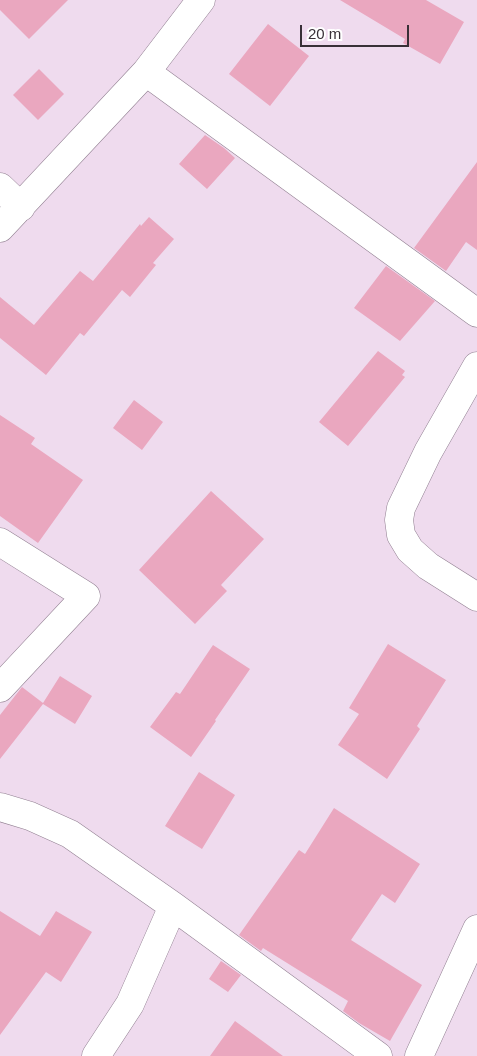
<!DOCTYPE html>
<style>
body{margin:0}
#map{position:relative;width:477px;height:1056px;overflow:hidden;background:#efdbee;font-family:Helvetica,sans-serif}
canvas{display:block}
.scale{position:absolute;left:300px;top:25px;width:109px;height:22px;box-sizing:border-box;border:2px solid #383037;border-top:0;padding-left:6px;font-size:15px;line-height:18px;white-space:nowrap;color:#383037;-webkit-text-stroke:4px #fff;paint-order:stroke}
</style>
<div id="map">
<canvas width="477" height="1056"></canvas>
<div class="scale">20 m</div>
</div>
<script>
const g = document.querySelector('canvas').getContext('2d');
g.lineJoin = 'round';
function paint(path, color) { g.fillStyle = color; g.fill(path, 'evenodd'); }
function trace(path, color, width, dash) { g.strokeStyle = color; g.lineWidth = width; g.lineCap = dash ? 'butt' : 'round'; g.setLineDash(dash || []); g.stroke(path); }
const building = new Path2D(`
 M0,0H68L29,39L0,10Z
 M340,0H426L464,22L440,64L403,43L405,39Z
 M268,24L309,56L270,106L229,74Z
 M39,69L64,94L38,120L13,95Z
 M205,135L224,148L235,158L207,189L179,164Z
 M477,162V250L466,242L446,271L414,248Z
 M149,217L174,239L153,263L156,265L130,297L122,290L84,336L80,333L46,375L0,338V297L34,325L80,271L93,281L140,224L141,226Z
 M386,266L435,301L400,341L354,308Z
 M378,351L405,371L402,375L405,377L348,446L319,422Z
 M134,400L163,422L142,450L113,428Z
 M0,415L35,438L31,444L83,480L38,543L0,516Z
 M211,491L264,539L221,585L227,591L195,624L139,570Z
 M388,644L446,680L417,726L420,729L387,779L338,745L359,714L349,708Z
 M213,645L250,669L215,720L216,721L191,757L150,727L176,692L180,694Z
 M60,676L92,696L75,724L43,704L0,759V715L22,687L43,703Z
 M199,772L235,795L202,849L165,826Z
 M334,808L420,864L395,903L382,894L351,940L422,985L390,1041L359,1023L343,1011L348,1001L263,948L261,951L239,935L299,850L305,854Z
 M0,911L40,936L56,911L92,932L61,982L46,972L0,1035Z
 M221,961L241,975L228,992L209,979Z
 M235,1021L283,1056H210Z`);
const minor = new Path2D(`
 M146,72L477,313
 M0,187L21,207
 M0,228L146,72L201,0
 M477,366L428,452L401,508L399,520L401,535L410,550L428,566L477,597
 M0,542L86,596L0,688
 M0,807L30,816L70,834L173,906L378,1056
 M96,1056L130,1004L173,906
 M419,1056L477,929`);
paint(building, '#eaa7bf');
trace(minor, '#928092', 29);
trace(minor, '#fff', 28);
</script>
